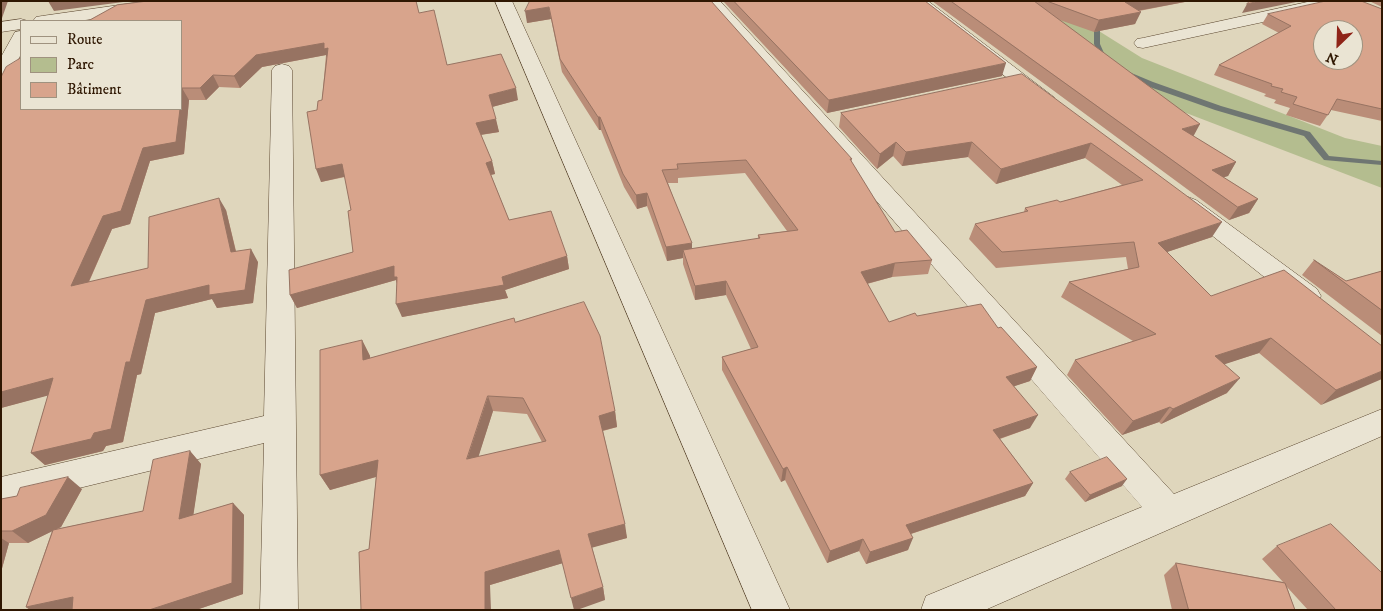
<!DOCTYPE html>
<meta charset="utf-8">
<style>
body{margin:0}
#map{position:relative;width:1383px;height:611px;overflow:hidden;background:#dfd6bc;font-family:"IM FELL DW Pica",serif}
canvas{display:block}
.frame{position:absolute;inset:0;border:2px solid #2f1702;pointer-events:none}
.legend{position:absolute;left:20px;top:20px;width:162px;height:90px;box-sizing:border-box;background:#eae4d3;border:1px solid #9f927f;margin:0;padding:6px 9px;list-style:none;font-size:15px;color:#2f1702}
.legend li{display:flex;align-items:center;gap:10px;height:25px}
.legend b{width:25px;border:1px solid #9f927f}
.north{position:absolute;left:1313px;top:20px;width:50px;height:50px;box-sizing:border-box;background:#eae4d3;border:1px solid #9f927f;border-radius:50%;rotate:204deg;font-size:14px;font-weight:700;line-height:20px;text-align:center;color:#2f1702}
.north::after{content:'';display:block;margin:auto;width:18px;height:22px;background:#8f2418;clip-path:polygon(50% 0,100% 100%,50% 72%,0 100%)}
</style>
<div id="map">
<canvas width="1383" height="611"></canvas>
<div class="frame"></div>
<ul class="legend">
<li><b style="height:6px;background:#eae4d3"></b>Route</li>
<li><b style="height:14px;background:#b4bd8f"></b>Parc</li>
<li><b style="height:14px;background:#d8a48c"></b>Bâtiment</li>
</ul>
<div class="north">N</div>
</div>
<script>
const g = document.querySelector('canvas').getContext('2d');
g.lineJoin = 'round';
function paint(path, color) { g.fillStyle = color; g.fill(path, 'evenodd'); }
function trace(path, color, width, dash) { g.strokeStyle = color; g.lineWidth = width; g.lineCap = dash ? 'butt' : 'round'; g.setLineDash(dash || []); g.stroke(path); }
const green = new Path2D(`
 M997,1H1051L1142,58L1345,138L1382,146V188L1160,103Z`);
const stream = new Path2D(`
 M1091,20L1100,26V44L1107,60L1106,61H1102L1094,44V27L1088,22Z
 M1125,72H1129L1153,82L1221,106L1310,132L1329,156L1382,161V165L1324,160L1304,136L1215,110L1147,86L1125,74Z`);
const minor = new Path2D(`
 M148,1H195L187,6L78,21H33L36,17L42,16Z
 M495,1H512L790,610H752Z
 M703,1H720L1174,494L1382,409V436L985,610H921L926,596L1142,507Z
 M909,1H928L1055,98L1052,102L1045,104L1038,102Z
 M1312,1H1345L1337,6L1143,48L1137,47L1134,43L1137,39L1143,38Z
 M21,19L28,21H21V29L1,32V22Z
 M21,31V54L8,80L1,82V57L15,32Z
 M282,64L289,66L292,70L298,610H260L264,443L1,507V477L264,416L272,70L275,66Z
 M1188,197L1196,200L1317,289L1321,296L1317,303L1307,306L1297,303L1180,210L1176,205L1180,200Z`);
const wall = new Path2D(`
 M530,1L852,159L851,162L895,232L932,260L928,274L892,277L867,284L889,322L917,316L998,328L1037,367L1030,381L1014,386L1030,428L1000,439L1033,483L1025,496L911,534L908,550L866,564L859,551L827,563L785,480L781,482L722,370V357L751,349L726,295L695,300L683,264V258L667,261L647,206L637,209L624,187L601,130H599L562,72L551,19L527,23ZM745,173L787,231L758,235V239L692,249L668,183H678V178Z
 M723,1H925L1002,76L827,113Z
 M932,1H1190L1139,11L1135,24L1094,32L1057,19L1193,136L1236,162L1228,176L1223,177L1258,199L1249,213L1229,220Z
 M1369,1H1382V7Z
 M1382,9V121L1331,110L1320,126L1286,115L1290,108L1274,103L1276,100L1264,96L1266,94L1214,75L1219,65L1279,33L1262,24L1268,14Z
 M419,13L447,65L518,100L492,107L499,132L481,135L492,161L495,174L491,175L509,220L567,256L569,269L505,290L508,298L402,317L397,284L396,280L297,308L290,295L353,252L351,210L345,177L321,182L317,110L322,100L326,55L262,67L240,88L219,87L206,100H189L184,154L150,161L130,224L112,229L89,282L148,268L226,210L236,251L258,262L253,303L217,308L212,299L155,313L141,374L137,375L123,442L106,446L103,451L45,465L31,453L48,395L1,408V77Z
 M1022,74L1212,237L1167,252L1211,296L1382,346L1321,405L1259,353L1224,364L1227,393L1161,424L1159,422L1122,435L1067,375L1075,360L1133,341L1061,297L1069,282L1128,269L1126,257L996,268L969,239L975,224L1024,212L1025,208L1060,202L1122,185L1085,158L996,184L968,157L902,166L893,156L877,169L839,127L841,113Z
 M1314,260L1346,281L1382,271V336L1302,275Z
 M515,322L615,411L617,427L603,431L627,538L592,547L603,587L605,600L563,563L490,585L369,549L376,477L330,490L320,475L362,340L370,356V358ZM493,411L527,414L542,442L478,457Z
 M190,451L201,464L193,515L233,503L244,515L243,594L196,610H30L26,607L52,531L28,543H9L1,572V499L82,489L61,527L57,529L143,511Z
 M1070,472L1122,486L1085,502L1065,479Z
 M1277,546L1382,610H1308L1287,587L1295,610H1172L1164,575L1176,563L1283,582L1262,559Z`);
const shadedWall = new Path2D(`
 M1,1H8L1,21Z
 M48,1H131L54,11Z
 M1130,1H1190L1120,14L1125,2Z
 M1259,1H1301L1242,13L1247,4Z
 M549,7L551,19L527,23L525,11Z
 M1141,12L1135,24L1094,32L1099,20Z
 M324,43L328,48V60L326,55L262,67L240,88L234,76L256,55Z
 M1006,63L1002,76L827,113L829,100Z
 M213,75L219,87L206,100L200,88Z
 M182,88L189,100L184,154L150,161L130,224L112,229L81,299L71,286L103,216L143,148L180,109H181Z
 M516,88L518,100L492,107L489,95Z
 M598,117H600L601,130H599Z
 M496,119L499,132L479,135L476,123Z
 M1200,124L1193,137L1182,129Z
 M896,142L893,156L877,169L880,154Z
 M972,142L968,157L902,166L906,152Z
 M1091,143L1085,158L996,184L1001,169Z
 M492,161L495,174L489,175L486,163Z
 M1236,162L1228,176L1205,183L1212,170Z
 M342,164L347,176L321,182L316,169Z
 M647,193V206L637,209L636,195Z
 M219,198L226,210L239,265L231,252Z
 M1258,199L1249,213L1229,220L1238,207Z
 M1222,222L1212,237L1149,258L1158,243Z
 M692,243V257L683,250V258L667,261L666,247Z
 M251,249L258,262L253,303L217,308L212,299L155,313L141,374L137,375L123,442L106,446L103,451L45,465L31,453L126,362L146,300Z
 M567,256L569,269L505,290L508,298L402,317L396,304L502,277Z
 M895,263L892,277L858,286L861,272Z
 M394,266L399,279V290L396,280L297,308L290,295Z
 M726,281V295L695,300V286Z
 M1271,338L1259,353L1204,371L1215,356Z
 M362,340L370,356L371,375L363,360Z
 M1037,367L1030,381L1000,391L1006,377Z
 M1382,371V379L1321,405L1336,390Z
 M53,378L65,391L1,408V392Z
 M1240,378L1227,393L1161,424L1173,409Z
 M488,396L493,411L473,474L467,459Z
 M1170,407L1159,422L1122,435L1133,421Z
 M615,411L617,427L601,431L599,416Z
 M1038,415L1030,428L987,443L993,430Z
 M190,451L201,464L191,531L179,519Z
 M378,460L386,474L330,490L320,475Z
 M787,467L785,480L781,482L783,469Z
 M68,477L82,489L61,527L28,543L12,531Z
 M1127,479L1122,486L1085,502L1090,495Z
 M1033,483L1025,496L901,537L906,525Z
 M233,503L244,515L243,594L196,610H149Z
 M625,524L627,538L591,548L588,534Z
 M1,538L9,543L1,572Z
 M913,538L908,550L866,564L870,552Z
 M863,539L859,551L827,563L830,551Z
 M559,550L563,563L490,585L491,610H485V572Z
 M603,587L605,600L577,610H574L571,598Z
 M73,597L80,610H30L26,607Z`);
const building = new Path2D(`
 M148,1H416L419,13L434,10L447,65L501,54L516,88L489,95L496,119L476,123L492,161L486,163L509,220L551,211L567,256L502,277L504,285L396,304L397,277H394V266L290,295L289,270L353,252L348,211L351,210L342,164L316,169L307,112L317,110L318,101L322,100L328,48L324,49V43L256,55L234,76L213,75L200,88H182L181,97V21H88L117,5Z
 M530,1H711L852,159H850L895,232L907,230L932,260L895,263L861,272L889,322L915,313L917,316L981,304L998,328L1001,327L1037,367L1006,377L1038,415L993,430L1033,483L906,525L913,538L870,552L863,539L830,551L787,467L783,469L722,357L758,347L726,281L695,286L683,250L760,238L758,235L798,230L746,160L677,164L678,169L662,170L692,243L666,247L647,193L636,195L623,174L600,117H598L560,59L549,7L525,11Z
 M734,1H925L1006,63L829,100Z
 M951,1H1034L1200,124L1182,129L1236,162L1212,170L1258,199L1238,207Z
 M1047,1H1130L1125,2L1141,12L1099,20Z
 M1250,1H1259L1247,4Z
 M1326,1H1361L1382,9V109L1337,99L1328,115L1293,104L1297,97L1281,92L1283,89L1271,86L1272,84L1219,65L1291,26L1268,14ZM1323,30H1353V60H1323Z
 M21,58V109H180L176,142L143,148L121,211L103,216L71,286L148,268L149,217L219,198L231,252L251,249L245,290L209,295V285L146,300L130,362H126L111,429L94,433L91,439L31,453L53,378L1,392V77L6,67Z
 M1022,74L1222,222L1158,243L1211,296L1284,270L1382,346V371L1336,390L1271,338L1215,356L1240,378L1173,409L1170,407L1133,421L1075,360L1156,334L1069,282L1139,267L1134,242L1002,252L975,224L1028,211L1025,208L1057,200L1060,202L1143,180L1091,143L1001,169L972,142L906,152L896,142L880,154L841,113Z
 M1314,260L1346,281L1382,271V310Z
 M584,302L600,336L615,411L599,416L625,524L588,534L603,587L571,598L559,550L485,572V610H361L359,552L369,549L378,460L320,475V350L362,340L363,360L514,318L515,322ZM488,396L523,398L546,441L467,459Z
 M190,451L179,519L233,503L232,583L149,610H72L73,597L26,607L53,530L143,511L153,460Z
 M1107,457L1127,479L1090,495L1070,472Z
 M68,477L46,515L12,531H1V499L17,496L20,488Z
 M1331,524L1382,573V610H1336L1277,546Z
 M1176,563L1285,583L1295,610H1189Z`);
paint(green, '#b4bd8f');
paint(stream, '#6f7672');
trace(minor, '#5b4730', 1);
paint(minor, '#eae4d3');
paint(wall, '#ba8d78');
paint(shadedWall, '#977362');
paint(building, '#d8a48c');
trace(building, '#977362', 1);
</script>
